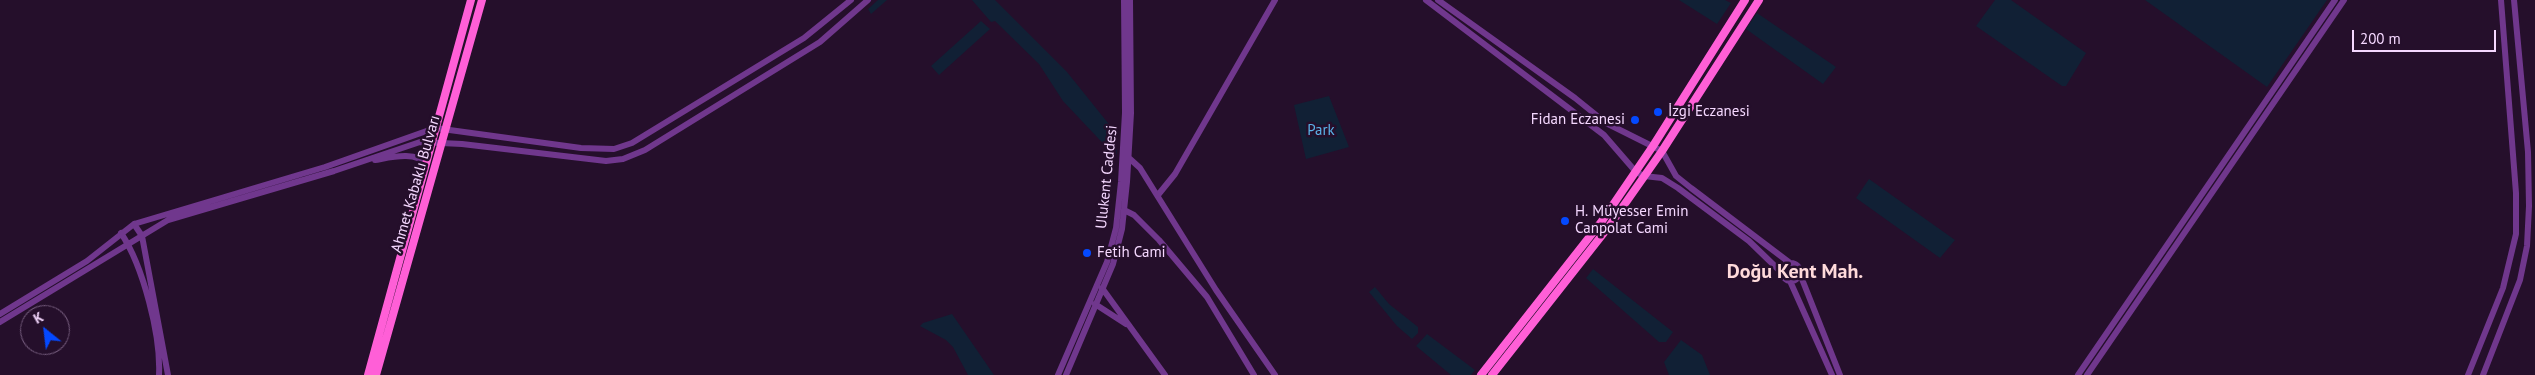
<!DOCTYPE html>
<meta charset="utf-8">
<style>
body{margin:0}
#map{position:relative;width:2535px;height:375px;overflow:hidden;background:#250f2b;font-family:"PT Sans",sans-serif}
canvas{display:block}
.north{position:absolute;left:20px;top:305px;width:50px;height:50px;box-sizing:border-box;background:#250f2b;border:1px solid #785f80;border-radius:50%;rotate:331deg;font-size:14px;font-weight:700;line-height:20px;text-align:center;color:#f5d8ff}
.north::after{content:'';display:block;margin:auto;width:18px;height:22px;background:#0449ff;clip-path:polygon(50% 0,100% 100%,50% 72%,0 100%)}
.scale{position:absolute;left:2352px;top:30px;width:144px;height:22px;box-sizing:border-box;border:2px solid #f5d8ff;border-top:0;padding-left:6px;font-size:15px;line-height:18px;white-space:nowrap;color:#f5d8ff;-webkit-text-stroke:4px #250f2b;paint-order:stroke}
</style>
<div id="map">
<canvas width="2535" height="375"></canvas>
<div class="north">K</div>
<div class="scale">200 m</div>
</div>
<script>
const g = document.querySelector('canvas').getContext('2d');
g.lineJoin = 'round';
function paint(path, color) { g.fillStyle = color; g.fill(path, 'evenodd'); }
function trace(path, color, width, dash) { g.strokeStyle = color; g.lineWidth = width; g.lineCap = dash ? 'butt' : 'round'; g.setLineDash(dash || []); g.stroke(path); }
function label(font, color, halo, rows, align = 'center') {
  g.font = font + ' "PT Sans",sans-serif'; g.lineWidth = 5; g.setLineDash([]); g.textBaseline = 'middle'; g.strokeStyle = halo; g.fillStyle = color; for (const [text, x, y, turn = 0] of rows) {
    g.save(); g.translate(x, y); g.rotate((+turn || 0) * Math.PI / 180); g.textAlign = isNaN(turn) ? turn : align; if (halo) g.strokeText(text, 0, 0); g.fillText(text, 0, 0); g.restore();
  }
}
const green = new Path2D(`
 M878,0H887L871,14L868,9Z
 M972,0H995L1067,72L1112,128L1116,130L1117,154L1114,155L1063,101L1039,64L995,21L991,22Z
 M1679,0H1725L1731,3L1717,24Z
 M1995,0H2011L2086,53L2066,86H2062L1976,26Z
 M2145,0H2327L2267,87Z
 M1757,13L1836,67L1823,84L1746,29Z
 M981,21L990,29L939,75L931,66Z
 M1329,96L1349,147L1306,159L1294,105Z
 M1869,179L1955,240L1940,258L1856,198Z
 M1593,269L1673,332L1666,342H1659L1586,278Z
 M1375,287L1389,304L1418,327V333L1412,339L1397,326L1369,292Z
 M952,314L994,375H968L953,347L946,340L920,326L923,323Z
 M1427,334L1475,370L1471,375H1451L1416,346Z
 M1681,340L1702,355L1710,375H1669L1664,362Z`);
const minor = new Path2D(`
 M1426,0L1604,135L1636,172L1644,176L1662,178L1678,188L1749,241L1782,273
 M1438,0L1575,98L1606,123L1662,151L1676,176L1691,188L1790,263
 M1129,158L1140,168L1216,290L1275,375
 M375,160C388,158 417,150 426,165
 M1158,195L1175,174L1275,0
 M1124,210L1134,215L1159,240L1207,297L1254,375
 M134,224L142,236L168,375
 M121,233C143,266 161,335 159,375
 M1782 272a9 9 0 1 1 18 0a9 9 0 1 1-18 0Z
 M1800,274L1840,375
 M1790,281L1832,375
 M1102,288L1165,375
 M1095,304L1126,324
 M0,314L87,261L134,224L325,167L435,128L581,148L614,149L632,143L804,38L851,0
 M0,322L168,220L334,171L420,142L462,144L606,161L623,159L645,150L820,42L868,0
 M1058,375L1107,262L1116,228L1121,182L1125,113L1124,0
 M1066,375L1113,264L1122,229L1127,182L1131,113L1130,0
 M2078,375L2335,0
 M2087,375L2344,0
 M2468,375L2503,288L2516,234V193L2501,0
 M2483,375L2520,280L2527,246L2529,206L2528,152L2514,0`);
const major = new Path2D(`
 M368,375L471,0
 M376,375L482,0
 M1481,375L1602,221L1653,146L1745,0
 M1492,375L1610,225L1662,151L1759,0`);
const markers = [
 [1658,112,5,"#0449ff"],
 [1635,120,5,"#0449ff"],
 [1565,221,5,"#0449ff"],
 [1087,253,5,"#0449ff"]
];
const poiNames = [
 ["İzgi Eczanesi",1668,112],
 ["Fidan Eczanesi",1625,120,"right"],
 ["H. Müyesser Emin",1575,212],
 ["Canpolat Cami",1575,229],
 ["Fetih Cami",1097,253]
];
const parkNames = [
 ["Park",1321,131]
];
const streetNames = [
 ["Ulukent Caddesi",1107,177,-84],
 ["Ahmet Kabaklı Bulvarı",416,184,-74]
];
const districtNames = [
 ["Doğu Kent Mah.",1795,272]
];
paint(green, '#112035');
trace(minor, '#70378d', 6);
trace(major, '#ff5fd7', 8);
for (const [x, y, r, color] of markers) { const dot = new Path2D(); dot.arc(x, y, r, 0, 2 * Math.PI); g.fillStyle = color; g.fill(dot); trace(dot, '#250f2b', 2); }
label('15px', '#f5d8ff', '#250f2b', poiNames, 'left');
label('15px', '#5bb3e8', '#250f2b', parkNames);
label('15px', '#f5d8ff', '#250f2b', streetNames);
label('bold 20px', '#ffdadb', '#250f2b', districtNames);
</script>
